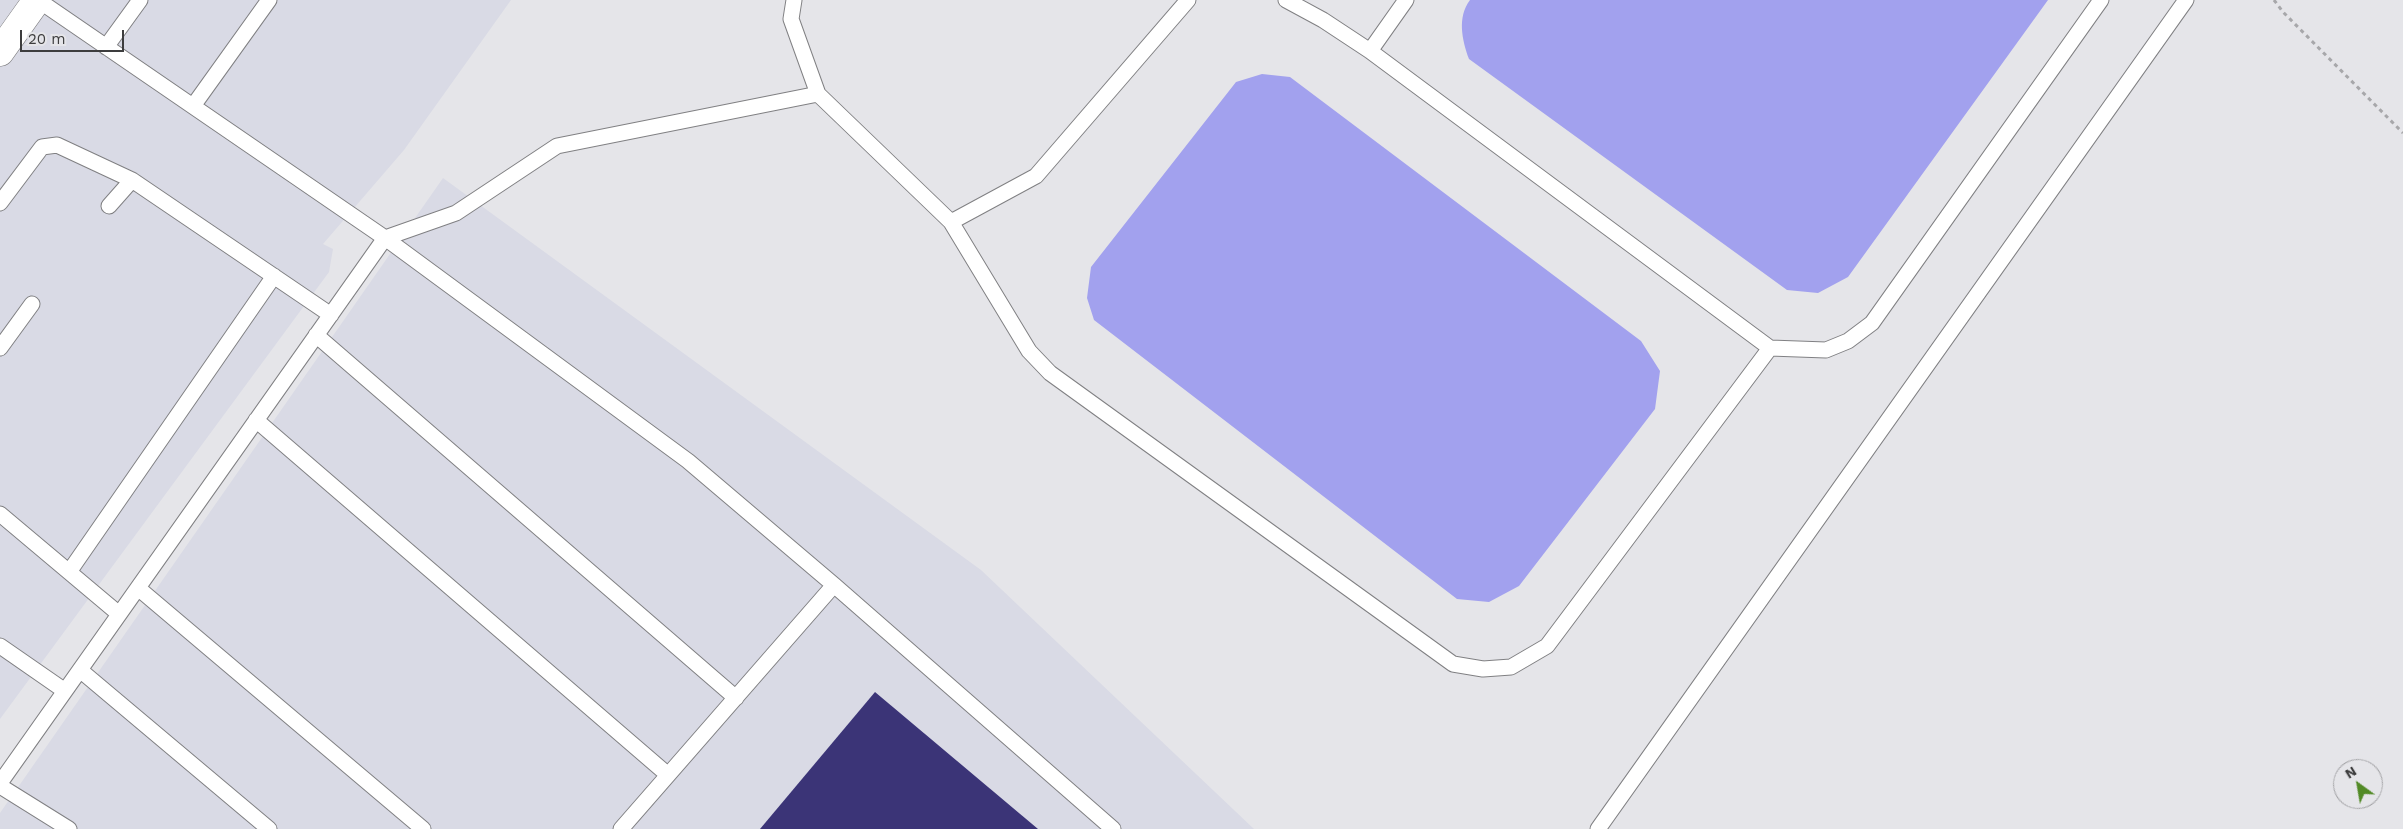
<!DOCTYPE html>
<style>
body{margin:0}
#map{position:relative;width:2403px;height:829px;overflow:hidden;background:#e5e5e9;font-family:"Work Sans",sans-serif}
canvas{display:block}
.north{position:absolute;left:2333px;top:759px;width:50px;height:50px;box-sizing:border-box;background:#e5e5e9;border:1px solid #a2a2a5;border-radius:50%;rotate:328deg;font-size:14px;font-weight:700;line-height:20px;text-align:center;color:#3d3d3e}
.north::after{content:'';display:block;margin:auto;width:18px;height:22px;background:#528a26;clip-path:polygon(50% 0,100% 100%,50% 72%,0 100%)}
.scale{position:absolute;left:20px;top:30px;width:104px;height:22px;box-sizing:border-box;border:2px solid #3d3d3e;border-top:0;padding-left:6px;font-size:15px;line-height:18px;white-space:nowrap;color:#3d3d3e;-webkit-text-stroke:4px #e5e5e9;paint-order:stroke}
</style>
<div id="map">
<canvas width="2403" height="829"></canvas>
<div class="north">N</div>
<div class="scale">20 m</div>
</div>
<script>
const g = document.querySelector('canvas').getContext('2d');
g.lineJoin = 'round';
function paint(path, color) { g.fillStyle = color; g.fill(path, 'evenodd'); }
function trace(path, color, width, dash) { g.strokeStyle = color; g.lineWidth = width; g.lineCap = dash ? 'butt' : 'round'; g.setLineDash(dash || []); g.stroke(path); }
const built = new Path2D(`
 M0,0H511L404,150L323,244L333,249L329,272L0,719Z
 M443,178L981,570L1254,829H0V813Z`);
const water = new Path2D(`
 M1470,0H2048L1848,277L1818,293L1787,290L1469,59C1462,40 1457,17 1470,0Z
 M1262,74L1290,77L1641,341L1660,371L1655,409L1519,586L1489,602L1457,599L1094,320L1087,298L1091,267L1236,82Z`);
const building = new Path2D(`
 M875,692L1038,829H760Z`);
const path = new Path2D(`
 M2274,0L2283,12L2403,133`);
const lane = new Path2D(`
 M38,0L385,238L688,461L834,585L1113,829
 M794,0L791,19L818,94L951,222L1029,351L1050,373L1453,664L1483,669L1511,667L1547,646L1770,348L1370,51L1323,20L1286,0
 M106,47L140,0
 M1370,51L1406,0
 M193,106L269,0
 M0,203L42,147L57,145L132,180L331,315
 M109,206L132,180
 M951,222L1036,176L1188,0
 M316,335L736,698
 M0,348L32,304
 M1770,348L1826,350L1848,341L1872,323L2101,0
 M256,420L668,775
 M0,514L119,614
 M69,572L274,276
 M138,588L423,829
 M0,646L65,691
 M80,670L269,829
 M0,783L385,238L456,213L557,146L818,94
 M0,786L69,829
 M621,829L834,585
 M1598,829L2186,0`);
const street = new Path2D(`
 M0,52L37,0`);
paint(built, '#d9dae5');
paint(water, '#a2a1ee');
paint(building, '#3b3477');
trace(lane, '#808083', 17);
trace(street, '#808083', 29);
trace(path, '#a7a7aa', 3, [4, 4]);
trace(lane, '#fff', 15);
trace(street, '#fff', 28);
</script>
